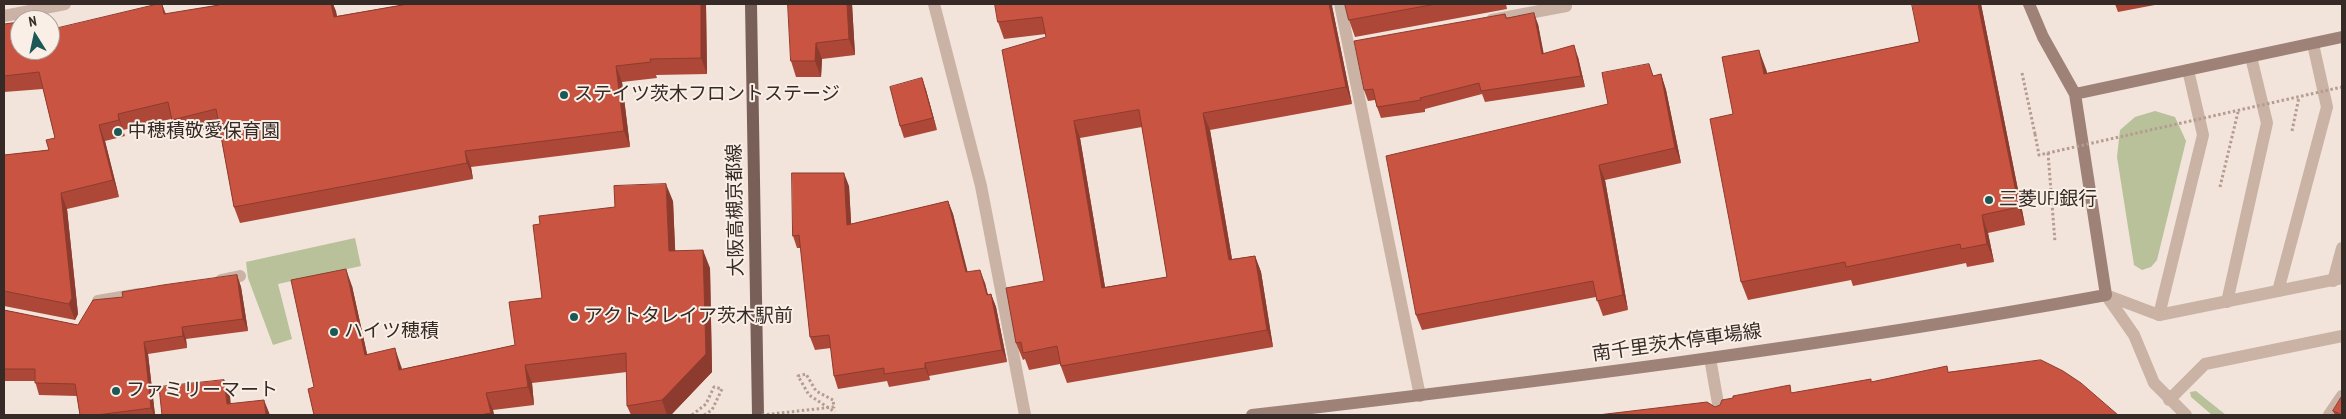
<!DOCTYPE html>
<meta charset="utf-8">
<style>
body{margin:0}
#map{position:relative;width:2346px;height:419px;overflow:hidden;background:#f2e4da;font-family:"PT Sans Narrow",sans-serif}
canvas{display:block}
.frame{position:absolute;inset:0;border:5px solid #362a27;pointer-events:none}
.north{position:absolute;left:10px;top:10px;width:50px;height:50px;box-sizing:border-box;background:#faefe6;border:1px solid #aca09a;border-radius:50%;rotate:350deg;font-size:14px;font-weight:700;line-height:20px;text-align:center;color:#362a27}
.north::after{content:'';display:block;margin:auto;width:18px;height:22px;background:#1b5856;clip-path:polygon(50% 0,100% 100%,50% 72%,0 100%)}
</style>
<div id="map">
<canvas width="2346" height="419"></canvas>
<div class="frame"></div>
<div class="north">N</div>
</div>
<script>
const g = document.querySelector('canvas').getContext('2d');
g.lineJoin = 'round';
function paint(path, color) { g.fillStyle = color; g.fill(path, 'evenodd'); }
function trace(path, color, width, dash) { g.strokeStyle = color; g.lineWidth = width; g.lineCap = dash ? 'butt' : 'round'; g.setLineDash(dash || []); g.stroke(path); }
function label(font, color, halo, rows, align = 'center') {
  g.font = font + ' "PT Sans Narrow","Noto Sans JP",sans-serif'; g.lineWidth = 4; g.setLineDash([]); g.textBaseline = 'middle'; g.strokeStyle = halo; g.fillStyle = color; for (const [text, x, y, turn = 0] of rows) {
    g.save(); g.translate(x, y); g.rotate((+turn || 0) * Math.PI / 180); g.textAlign = isNaN(turn) ? turn : align; if (halo) g.strokeText(text, 0, 0); g.fillText(text, 0, 0); g.restore();
  }
}
const green = new Path2D(`
 M2155,111L2175,117L2186,141L2157,260L2151,267L2142,270L2134,265L2117,157L2120,130L2135,117Z
 M355,238L361,266L278,284L292,339L273,345L248,278L246,262Z
 M2196,391L2226,415H2212L2191,397L2190,392Z`);
const path = new Path2D(`
 M2022,73L2035,134
 M2292,131L2299,97
 M2048,153L2055,242
 M2220,187L2238,112
 M833,400L816,391L806,374L798,376L809,395L835,412
 M692,415L706,404L714,387L722,389L712,410L704,415`);
const lane = new Path2D(`
 M2333,281L2342,248
 M2278,291L2327,107L2313,44
 M2227,302L2267,123L2251,57
 M2159,315L2203,135L2188,70
 M2169,400L2205,364L2342,336`);
const street = new Path2D(`
 M934,4L981,186L1025,415
 M1340,4L1420,396
 M4,16L65,4
 M1492,20L1566,6L1565,4
 M221,280L240,276
 M2106,295L2159,315L2342,278
 M2106,295L2134,335L2154,383L2186,415
 M98,301L139,294
 M1710,358L1720,415
 M2329,415L2342,396`);
const secondary = new Path2D(`
 M2075,94L2342,37
 M1252,415C1537,382 1823,347 2106,295L2075,94L2043,37L2029,4`);
const primary = new Path2D(`
 M751,4L758,415`);
const pathBridge = new Path2D(`
 M2035,134L2039,155L2342,87
 M762,415L834,407L833,400`);
const wall = new Path2D(`
 M162,4L166,14L219,5L218,4H333L337,16L408,4H706L707,74L656,75L657,78L622,82L630,147L471,167L473,179L240,223L234,207L219,126L177,136L171,119L123,130L125,136L105,141L119,197L67,209L78,314L75,320L4,306V155L49,150L55,138L43,89L4,92V24L20,50Z
 M788,4H852L855,55L822,59L821,77H796L791,61Z
 M995,4H1333L1332,6L1352,104L1210,130L1232,259L1255,256L1261,272L1273,347L1067,383L1060,364L1029,370L1025,359L1023,360L1016,343L1044,281L1046,37V34L1004,39L998,22ZM1142,127L1167,277L1105,287L1080,138Z
 M1345,4H1506L1507,9L1355,37L1349,20Z
 M1981,4L2025,225L1988,233L1994,262L1967,267L1966,263L1853,286L1851,280L1748,300L1741,282L1733,114L1766,69L1767,73L1919,42Z
 M2115,4H2160L2118,12Z
 M1505,14L1507,18L1538,24L1543,53L1578,57L1585,87L1485,102L1482,94L1425,109V112L1381,118L1377,107L1375,100L1368,101L1364,90Z
 M1649,64L1653,76L1661,74L1666,90L1681,163L1605,180L1628,310L1603,316L1596,297L1422,330L1416,315L1608,104Z
 M922,78L926,90L937,130L904,138L900,126Z
 M849,186L851,224L948,201L953,214L967,272L985,283L988,295L991,294L996,307L1007,362L929,376L930,380L889,387L887,381L838,389L834,376L831,348L815,350L810,337L801,248H797L793,236Z
 M673,201L675,250L710,268L712,372L671,415H631L627,406V372L532,383L534,405L493,410L494,415H314V387L352,286L367,354L401,366L402,369L515,345L542,298L540,224Z
 M237,275L241,287L248,331L186,339L187,348L148,354L155,415H80L77,396L39,395L35,381H4V310L78,325L123,297Z
 M2333,411L2342,415H2335Z`);
const shadedWall = new Path2D(`
 M331,4H333L336,11L340,33L334,17Z
 M701,4H706L707,74L701,58Z
 M847,4H852L855,55L849,39Z
 M1329,4H1333L1332,6L1352,104L1346,87Z
 M1978,4H1981L2025,225L2019,207Z
 M1534,13L1538,24L1546,65L1542,54Z
 M816,43L822,59L821,77L815,61Z
 M1574,45L1578,57L1585,87L1581,76Z
 M1759,50L1766,69L1771,93L1764,74Z
 M616,66L622,82L630,147L624,131Z
 M1661,74L1666,90L1681,163L1675,148Z
 M922,78L926,90L937,130L933,118Z
 M1203,113L1210,130L1235,277L1229,260Z
 M118,114L123,130L125,136L119,120Z
 M1074,121L1080,138L1108,305L1102,288Z
 M99,125L105,141L119,197L113,180Z
 M465,151L471,167L473,179L467,163Z
 M1599,165L1605,180L1628,310L1623,295Z
 M844,173L849,186L852,238L847,225Z
 M666,184L673,201L676,268L669,251Z
 M61,193L67,209L78,314L75,320L69,304Z
 M948,201L953,214L971,285L966,272Z
 M1982,215L1988,233L1994,262L1987,244Z
 M703,250L710,268L712,372L671,415H667L662,400Z
 M1255,256L1261,272L1273,347L1267,330Z
 M346,269L352,286L371,372L365,355Z
 M980,270L985,283L991,308L987,295Z
 M237,275L241,287L248,331L243,319Z
 M991,294L996,307L1007,362L1002,350Z
 M182,327L186,339L187,348L183,336Z
 M144,342L148,354L155,415H154L151,408Z
 M395,348L401,366L406,387L399,370Z
 M925,363L929,376L930,380L925,368Z
 M525,365L532,383L534,405L528,387Z
 M224,380L230,396L232,415L227,404Z
 M486,393L493,410L494,415H492L491,413Z
 M264,400L270,415H266Z`);
const building = new Path2D(`
 M158,4H162L164,14L219,5L218,4H331L334,17L408,4H701V58L650,59L651,62L616,66L624,131L465,151L467,163L234,207L216,109L172,120L168,102L118,114L119,120L99,125L113,180L61,193L72,298L69,304L4,291V155L49,150L46,140L55,138L39,72L4,76V24L20,22V50H50V30Z
 M788,4H847L849,39L816,43L815,61H791Z
 M995,4H1329L1346,87L1203,113L1229,260L1255,256L1267,330L1061,366L1057,346L1023,353L1021,342L1016,343L1006,288L1044,281L1002,50L1046,37L1042,17L998,22ZM1139,110L1167,277L1102,288L1074,121Z
 M1345,4H1436L1349,20Z
 M1912,4H1978L2019,207L1982,215L1987,244L1961,249L1960,244L1846,267L1845,262L1741,282L1710,119L1733,114L1722,57L1759,50L1764,74L1919,42Z
 M1534,13L1542,54L1574,45L1581,76L1481,91L1479,83L1420,98L1421,100L1377,107L1373,89L1364,90L1354,41L1505,14L1506,18Z
 M1649,64L1653,76L1661,74L1675,148L1599,165L1623,295L1597,301L1593,281L1416,315L1386,156L1608,104L1602,73Z
 M922,78L933,118L900,126L890,87Z
 M792,173H844L847,225L948,201L966,272L980,270L987,295L991,294L1002,350L925,363V368L884,374V368L834,376L829,335L810,337L799,235L793,236Z
 M666,184L669,251L703,250L706,354L662,400L627,406L626,353L525,365L528,387L486,393L491,413L480,415H314L308,389L314,387L291,280L346,269L365,355L395,348L399,370L515,345L509,302L542,298L533,225L540,224L539,216L615,207L614,186Z
 M237,275L243,319L182,327L183,336L144,342L151,408L97,415H80L75,384L35,383V369H4V310L78,325L93,300L123,297L122,292L163,285Z
 M2041,360L2063,371L2081,383L2118,415H1598L1707,402L1715,407L1720,405L1722,400L1733,398V396L1790,385L1791,393L1871,379V382L1947,366L1948,372Z
 M224,380L227,404L264,400L266,415H162L159,387Z
 M2342,396V415L2333,411Z`);
const markers = [
 [564,95,5,"#1b5856"],
 [118,132,5,"#1b5856"],
 [1989,200,5,"#1b5856"],
 [574,317,5,"#1b5856"],
 [334,332,5,"#1b5856"],
 [116,391,5,"#1b5856"]
];
const poiNames = [
 ["ステイツ茨木フロントステージ",574,95],
 ["中穂積敬愛保育園",128,132],
 ["三菱UFJ銀行",1999,200],
 ["アクトタレイア茨木駅前",584,317],
 ["ハイツ穂積",344,332],
 ["ファミリーマート",126,391]
];
const streetNames = [
 ["大阪高槻京都線",736,210,-91],
 ["南千里茨木停車場線",1677,343,-8]
];
paint(green, '#b8c199');
trace(path, '#b69c90', 3, [2.5, 2.5]);
trace(lane, '#cab2a5', 12);
trace(street, '#cab2a5', 12);
trace(secondary, '#9e8177', 12);
trace(primary, '#785f57', 12);
trace(pathBridge, '#b69c90', 3, [2.5, 2.5]);
paint(wall, '#ad4838');
paint(shadedWall, '#8d3b2e');
paint(building, '#c95441');
trace(building, '#8d3b2e', 1);
for (const [x, y, r, color] of markers) { const dot = new Path2D(); dot.arc(x, y, r, 0, 2 * Math.PI); g.fillStyle = color; g.fill(dot); trace(dot, '#faefe6', 2); }
label('19px', '#362a27', '#faefe6', poiNames, 'left');
label('19px', '#362a27', '#faefe6', streetNames);
</script>
